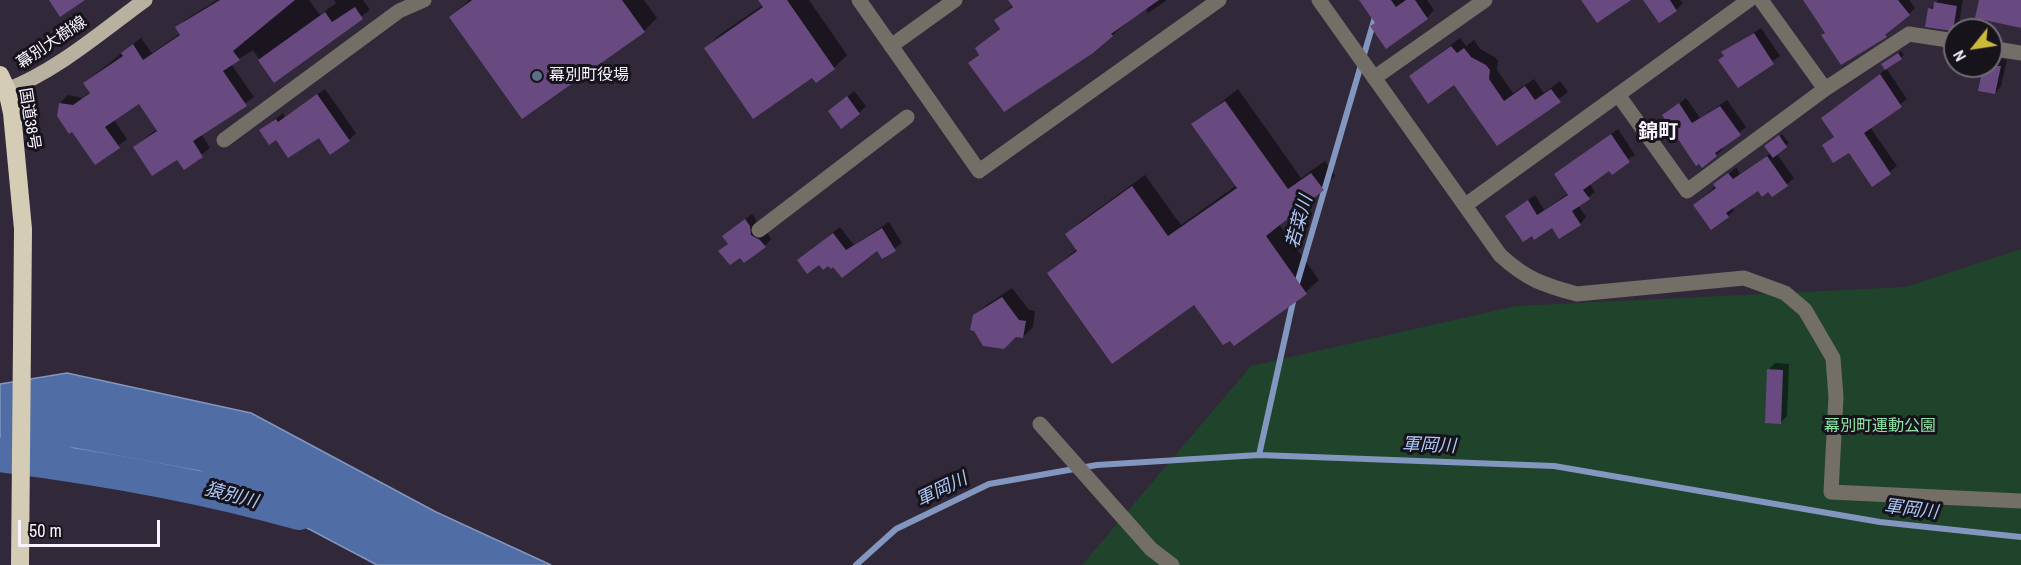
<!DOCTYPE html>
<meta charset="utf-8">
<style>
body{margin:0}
#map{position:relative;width:2021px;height:565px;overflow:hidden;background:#312939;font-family:"Archivo Narrow",sans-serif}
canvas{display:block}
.north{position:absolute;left:1943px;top:18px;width:60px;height:60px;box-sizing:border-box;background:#17131b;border:2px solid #716c75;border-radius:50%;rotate:240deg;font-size:16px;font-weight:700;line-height:24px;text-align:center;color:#f7f2fd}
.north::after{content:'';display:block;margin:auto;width:21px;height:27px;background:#cbba39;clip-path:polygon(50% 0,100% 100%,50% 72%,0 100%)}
.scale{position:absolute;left:18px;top:520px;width:142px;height:27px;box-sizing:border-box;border:3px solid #f7f2fd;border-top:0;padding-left:8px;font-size:18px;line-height:21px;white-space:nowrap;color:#f7f2fd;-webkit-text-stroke:4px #17131b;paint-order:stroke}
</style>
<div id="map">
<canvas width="2021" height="565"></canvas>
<div class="north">N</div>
<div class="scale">50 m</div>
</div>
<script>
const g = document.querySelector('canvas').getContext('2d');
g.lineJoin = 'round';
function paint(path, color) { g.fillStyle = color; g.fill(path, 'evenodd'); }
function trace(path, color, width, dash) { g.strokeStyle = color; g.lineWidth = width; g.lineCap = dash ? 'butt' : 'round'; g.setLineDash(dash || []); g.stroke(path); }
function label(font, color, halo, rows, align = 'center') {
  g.font = font + ' "Archivo Narrow","Noto Sans JP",sans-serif'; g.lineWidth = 6; g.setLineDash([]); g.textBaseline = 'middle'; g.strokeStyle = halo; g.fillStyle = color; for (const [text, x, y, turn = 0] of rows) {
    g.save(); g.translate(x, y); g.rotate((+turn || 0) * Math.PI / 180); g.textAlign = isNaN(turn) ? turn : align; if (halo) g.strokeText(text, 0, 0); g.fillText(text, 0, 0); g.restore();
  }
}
const green = new Path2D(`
 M2021,249V565H1082L1251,366L1516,306L1906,287Z`);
const water = new Path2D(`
 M67,373L251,413L436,512L551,565H377L199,471L73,448L0,464V384Z`);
const shadow = new Path2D(`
 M217,0H309L320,15L336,3L334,0H363L370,10L274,81L253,50L231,64L254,97L201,134L210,148L184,168L178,158L134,147L157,129L139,102L114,120L127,139L96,163L60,103L68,95L82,98L90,92L84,83L141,38L152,53L181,33L177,28L185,20Z
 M469,0H644L657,18L644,31L451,17Z
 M766,0H809L847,55L834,68L813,76L706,48L719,35L763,5Z
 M1014,0H1167L1148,13L1145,8L1112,35L970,63L980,53L977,48L1001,27L996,20L1013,5Z
 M1361,0H1427L1434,10L1427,18L1372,26L1376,22Z
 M1645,0H1680L1683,3L1676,10Z
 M1804,0H1909L1915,8L1909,14L1827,32Z
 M1938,0H1963L1959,23L1952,29L1930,9Z
 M1761,28L1780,56L1738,86L1723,52Z
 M1460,38L1466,46L1474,40L1480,49L1495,57L1498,61L1497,70L1513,93L1534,79L1544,93L1560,81L1568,92L1498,144L1454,83L1411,76Z
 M1901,51L1904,55L1886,68L1907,99L1870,127L1897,166L1872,185L1849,151L1824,145L1835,136L1823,118L1886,69L1883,64Z
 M1992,57L2007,60L2001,86L1995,93L1985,66H1991Z
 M325,89L356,133L349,140L319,136L277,138L261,130L283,113L285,117Z
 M1238,89L1301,178L1325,161L1335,176L1279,224L1319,280L1306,292L1195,303L1049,273L1077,249L1067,235L1080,222L1145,175L1181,225L1237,185L1193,125Z
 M854,91L866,106L859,113L830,111Z
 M1686,98L1700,118L1727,100L1746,127L1722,147L1723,149L1716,155L1664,115Z
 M1618,129L1635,155L1589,183L1595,192L1578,205L1586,217L1580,224L1560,237L1552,226L1507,216L1535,195L1544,210L1569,193L1556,174Z
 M1782,134L1789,143L1776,153L1794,178L1787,184L1772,195L1769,190L1758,189L1733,207L1734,210L1728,216L1695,205L1736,167L1740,174L1771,153L1769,143Z
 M752,214L756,219L757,229L767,233L771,239L765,246L740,256L720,251L729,243L724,236Z
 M889,222L902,243L883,257L877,249L834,265L799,260L840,227L854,245Z
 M1012,288L1029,310L1035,311L1033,327L1023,337L975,329L974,316L985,306Z
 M1775,363L1789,364L1787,416L1781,422L1769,369Z`);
const stream = new Path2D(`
 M1296,287L1380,0
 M1259,455L1294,297
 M856,565L896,529L989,484L1097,465L1259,455L1554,466L1880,522L2021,537`);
const river = new Path2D(`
 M0,455C101,468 201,485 299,513`);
const building = new Path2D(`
 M49,0H85L60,17Z
 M220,0H295L233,51L240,60L223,71L247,106L193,141L203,157L184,170L177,160L152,176L133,147L157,131L139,104L105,127L120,148L95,165L72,132L69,134L57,116L59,103L73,105L90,93L83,83L123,56L121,53L133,44L143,60L180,35L175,27Z
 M472,0H622L645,32L522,119L449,17Z
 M758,0H787L835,69L816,83L812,78L753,119L704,48L763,7Z
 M1008,0H1159L1111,34L1113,36L1093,53L1004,112L968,63L979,55L975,48L1000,29L994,20L1013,7Z
 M1359,0H1391L1396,7L1406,0H1415L1428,19L1386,49L1370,26L1375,23Z
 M1581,0H1631L1597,23Z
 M1643,0H1670L1677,11L1659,23Z
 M1803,0H1898L1910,15L1885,35L1887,37L1841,65L1821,35L1825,33Z
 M1979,0H2021V28L1975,18Z
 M1934,2L1957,6L1953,31L1925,27L1928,8L1933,9Z
 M355,7L363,19L274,83L258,60L325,12L332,22Z
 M1754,33L1774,64L1738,88L1718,60L1724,56L1721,52Z
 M1451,46L1457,53L1464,48L1471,57L1486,65L1490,70L1489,79L1504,101L1525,86L1535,100L1551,89L1561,102L1497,146L1454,85L1428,104L1409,76Z
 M1898,53L1902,59L1885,70L1881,64Z
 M1983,66H2001L1995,94L1978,91Z
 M1880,74L1902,107L1864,133L1891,174L1872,187L1849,153L1833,163L1822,145L1834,137L1821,118Z
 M317,94L350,141L330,155L319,138L288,158L276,140L269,145L259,130L276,119L278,122Z
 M847,96L860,114L841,129L828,111Z
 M1225,101L1288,189L1311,173L1324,190L1266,236L1307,294L1234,346L1230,341L1223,345L1194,305L1112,364L1047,273L1077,251L1065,234L1132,186L1168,236L1237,188L1191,124Z
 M1679,103L1692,123L1720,106L1741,135L1715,153L1717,156L1702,168L1699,164L1696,166L1662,115Z
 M1611,134L1630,162L1612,175L1609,171L1583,190L1590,199L1572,211L1581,225L1559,239L1552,228L1534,240L1532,236L1523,242L1505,216L1528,200L1537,215L1568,195L1554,174Z
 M1779,135L1787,147L1773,158L1764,146Z
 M1767,156L1788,186L1772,197L1768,192L1762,197L1758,191L1726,213L1729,217L1711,230L1693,205L1716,188L1713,184L1728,173L1733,179Z
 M745,219L750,226L751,235L760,240L766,247L744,263L740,258L730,265L718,251L728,244L722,236Z
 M882,228L896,251L882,259L877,251L842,278L833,267L831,269L828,266L823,270L819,265L807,274L797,260L833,233L846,250Z
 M1002,297L1019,320L1026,321L1023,338L1016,337L1004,349L983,346L974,331L970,330L973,315Z
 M1767,369L1783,370L1781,424L1765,423Z`);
const street = new Path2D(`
 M859,0L979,171L1219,0
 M1319,0L1500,255C1526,279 1543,285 1577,294L1744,278L1785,293L1805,310L1833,358L1836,397L1831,492L2021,501
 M1761,0L1825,89
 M891,46L955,0
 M1991,48L2021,53
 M1374,78L1485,0
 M1619,96L1687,191L1825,89L1909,34L1955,41
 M224,140L399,11L424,0
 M1467,204L1749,0
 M759,230L907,117
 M1040,424L1151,549L1172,565`);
const primary = new Path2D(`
 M7,90C58,70 101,32 145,0`);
const highway = new Path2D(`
 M0,75L7,90L12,113L23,229L20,565`);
const markers = [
 [537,76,6,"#5c6f8a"]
];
const streetNames = [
 ["幕別大樹線",52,43,-34],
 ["国道38号",29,119,81]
];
const poiNames = [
 ["幕別町役場",549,76]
];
const parkNames = [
 ["幕別町運動公園",1880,427]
];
const waterNames = [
 ["若菜川",1300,222,-74],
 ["軍岡川",1429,446,2],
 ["軍岡川",942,490,-26],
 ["猿別川",231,496,15],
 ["軍岡川",1911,510,7]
];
const quarterNames = [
 ["錦町",1658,133]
];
paint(green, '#1f442b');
paint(water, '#506ea5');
trace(water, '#8296bf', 1.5);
paint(shadow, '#0007');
trace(stream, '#8296bf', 6);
trace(river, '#506ea5', 34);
paint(building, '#684a81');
trace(street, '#736f67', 15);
trace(primary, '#b9b1a0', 15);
trace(highway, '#d5ccb6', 18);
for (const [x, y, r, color] of markers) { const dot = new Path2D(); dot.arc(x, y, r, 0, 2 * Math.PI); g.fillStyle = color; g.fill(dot); trace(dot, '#17131b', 2); }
label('16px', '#f7f2fd', '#17131b', streetNames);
label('16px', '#f7f2fd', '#17131b', poiNames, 'left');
label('16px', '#8ae4a6', '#17131b', parkNames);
label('italic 18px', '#abc7f6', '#17131b', waterNames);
label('bold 20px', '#f7f2fd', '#17131b', quarterNames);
</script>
